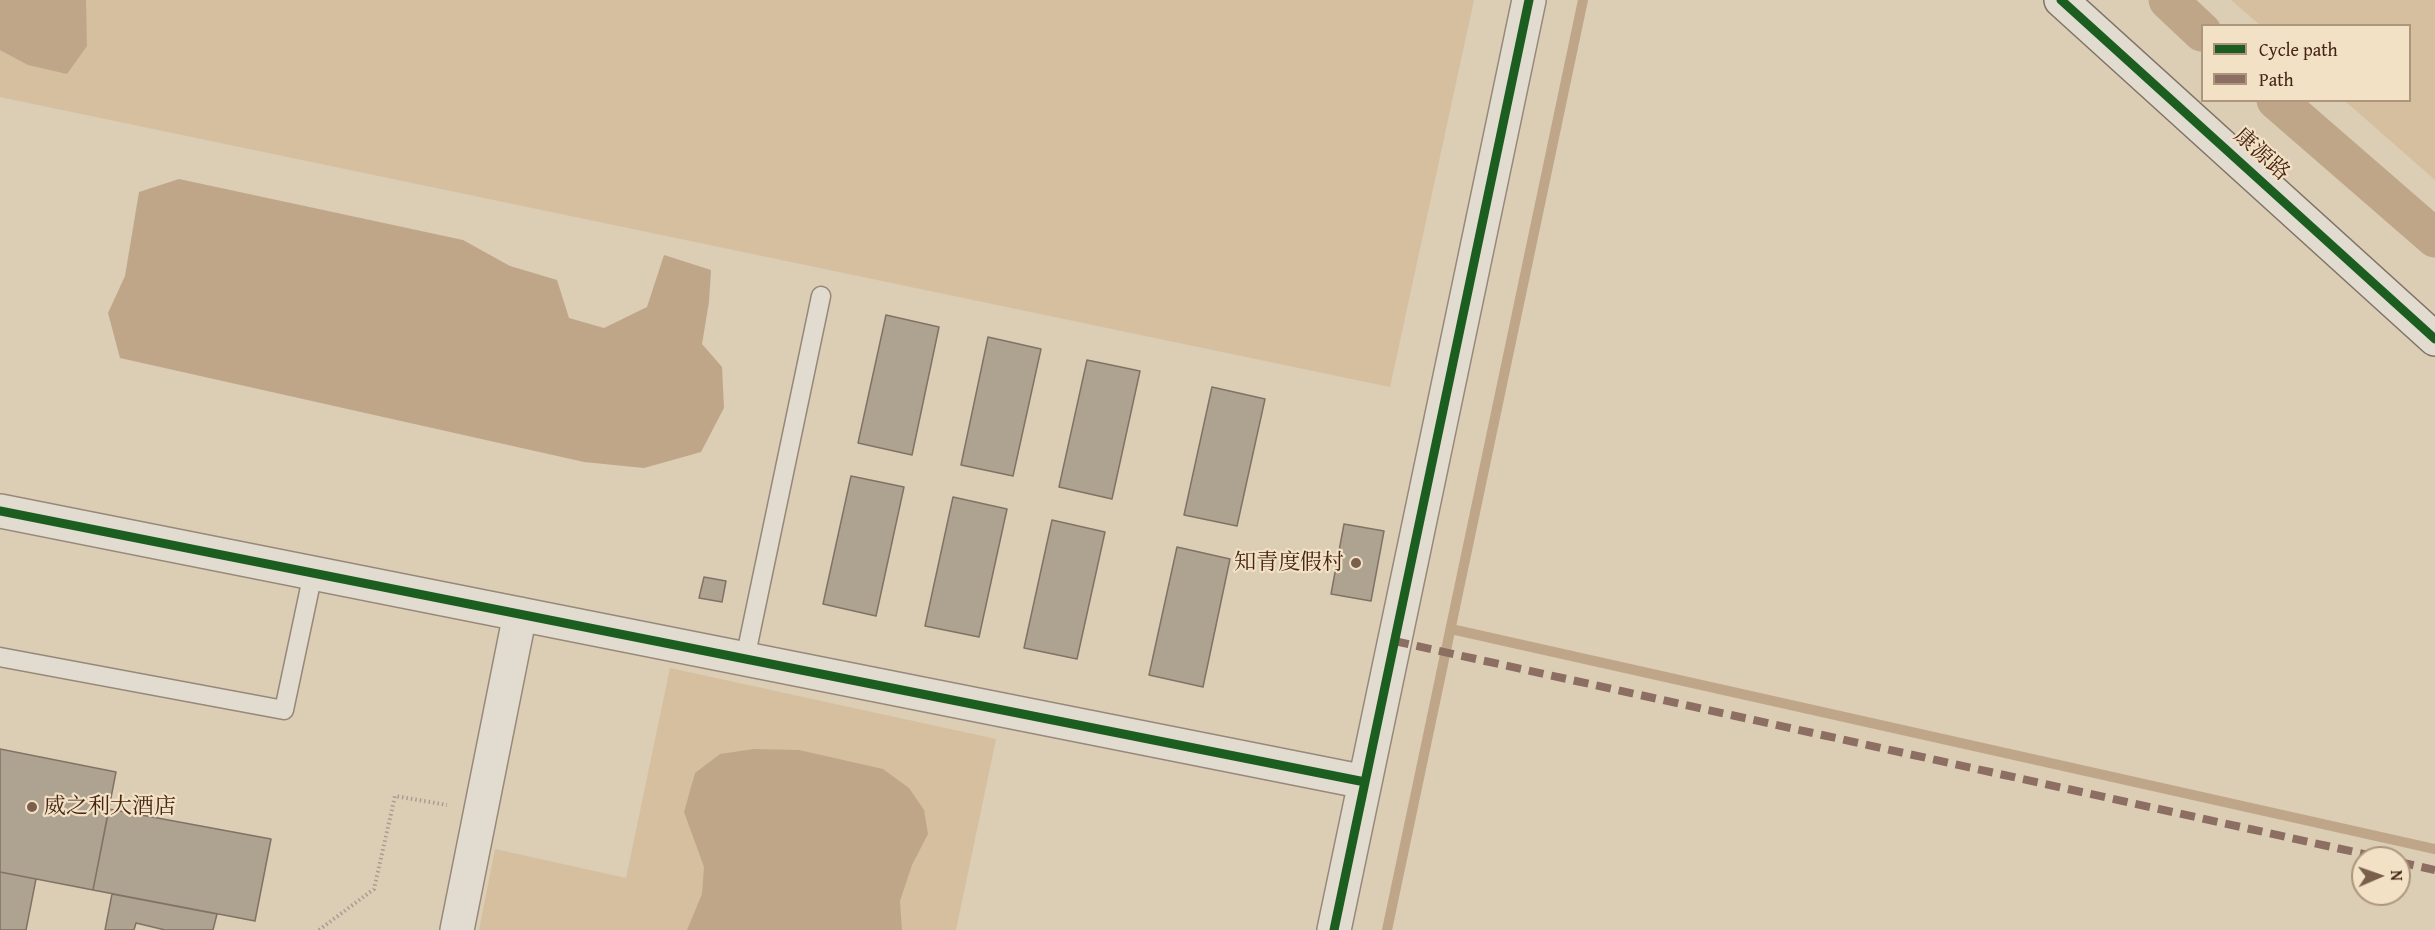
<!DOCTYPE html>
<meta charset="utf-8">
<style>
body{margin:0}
#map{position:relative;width:2435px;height:930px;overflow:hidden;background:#dccdb5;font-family:"Gentium Book Plus",serif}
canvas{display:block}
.legend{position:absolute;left:2201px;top:24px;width:210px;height:78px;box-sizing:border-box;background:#f2e1c5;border:2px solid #ad957e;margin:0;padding:8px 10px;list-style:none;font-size:18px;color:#452414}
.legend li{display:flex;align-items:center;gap:12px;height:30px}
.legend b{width:30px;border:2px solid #ad957e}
.north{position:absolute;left:2351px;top:846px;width:60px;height:60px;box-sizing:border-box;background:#f2e1c5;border:2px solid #ad957e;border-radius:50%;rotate:88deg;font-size:16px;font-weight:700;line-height:24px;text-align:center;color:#452414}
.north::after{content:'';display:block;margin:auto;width:21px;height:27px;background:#7a5f4c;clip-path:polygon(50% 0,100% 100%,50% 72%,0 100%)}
</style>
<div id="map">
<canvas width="2435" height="930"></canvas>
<ul class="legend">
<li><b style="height:8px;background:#1b5e20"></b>Cycle path</li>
<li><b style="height:8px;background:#8d6e63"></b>Path</li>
</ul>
<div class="north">N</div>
</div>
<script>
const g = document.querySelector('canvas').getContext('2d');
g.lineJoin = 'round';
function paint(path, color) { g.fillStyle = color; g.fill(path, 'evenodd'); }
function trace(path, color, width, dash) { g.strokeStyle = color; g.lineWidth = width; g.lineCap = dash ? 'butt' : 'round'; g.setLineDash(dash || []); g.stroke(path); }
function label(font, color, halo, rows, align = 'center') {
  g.font = font + ' "Gentium Book Plus","Noto Serif SC",serif'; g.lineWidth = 4.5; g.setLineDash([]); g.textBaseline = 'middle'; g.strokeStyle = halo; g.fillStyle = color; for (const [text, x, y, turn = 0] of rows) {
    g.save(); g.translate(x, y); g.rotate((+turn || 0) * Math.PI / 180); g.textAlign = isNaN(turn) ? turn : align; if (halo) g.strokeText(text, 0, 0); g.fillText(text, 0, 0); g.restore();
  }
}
const green = new Path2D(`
 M0,0H1474L1390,387L0,97Z
 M2231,0H2435V180L2345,101L2410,100V26L2260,25Z
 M670,668L996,739L956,930H479L495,849L626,878Z`);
const water = new Path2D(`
 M0,0H86L87,46L67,74L28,65L0,50Z
 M179,179L463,240L510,266L557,280L569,318L604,328L647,307L664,255L711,270L709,302L702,344L722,367L724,408L701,452L644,468L584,462L120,358L108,313L125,276L139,192Z
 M754,749L799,750L883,769L909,788L924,810L928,834L912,865L900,901L902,930H687L702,894L704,867L684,812L695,773L720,754Z`);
const stream = new Path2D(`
 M1451,629L2435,849
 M1387,930L1583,0`);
const canal = new Path2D(`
 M2168,0L2202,32
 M2276,100L2435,238`);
const building = new Path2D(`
 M886,315L939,327L912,455L858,443Z
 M988,337L1041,349L1013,476L961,465Z
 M1087,360L1140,371L1112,499L1059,487Z
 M1212,387L1265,399L1237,526L1184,515Z
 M851,476L904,487L876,616L823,604Z
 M953,497L1007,509L979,637L925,626Z
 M1052,520L1105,532L1077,659L1024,648Z
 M1344,524L1384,531L1371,601L1331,594Z
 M1177,547L1230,559L1203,687L1149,675Z
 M704,577L726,581L722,602L699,598Z
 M0,749L116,772L93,890L0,872Z
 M109,809L271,839L255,921L93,890Z
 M0,872L36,879L26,930H0Z
 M112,894L217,914L213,930H165L136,923L134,930H105Z`);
const path = new Path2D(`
 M319,930L374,889L395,796L447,805`);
const lane = new Path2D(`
 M0,657L284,710L313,573
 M745,659L821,296`);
const street = new Path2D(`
 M0,511L1365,782
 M457,930L520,614
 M1334,930L1529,0`);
const secondary = new Path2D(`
 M2061,0L2435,339`);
const quiet = new Path2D(`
 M1394,641L2382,858
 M2399,862L2435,870`);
const cycleway = new Path2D(`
 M2061,0L2435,339
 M0,511L1365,782
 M1334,930L1529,0`);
const markers = [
 [1356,563,6,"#7a5f4c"],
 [32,807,6,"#7a5f4c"]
];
const streetNames = [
 ["康源路",2261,155,42]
];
const poiNames = [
 ["知青度假村",1344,563],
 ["威之利大酒店",44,807,"left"]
];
paint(green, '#d5bf9f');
paint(water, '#bfa688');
trace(stream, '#bfa688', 10);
trace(canal, '#bfa688', 39);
paint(building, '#aea291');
trace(building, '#807365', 1.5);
trace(lane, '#96897a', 21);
trace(street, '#96897a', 36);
trace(secondary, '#807365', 36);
trace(path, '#a79d93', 4, [1.5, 3]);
trace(lane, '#e2dbcf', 18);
trace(street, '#e2dbcf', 33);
trace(secondary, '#e2dbcf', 33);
trace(quiet, '#8d6e63', 8, [15, 8]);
trace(cycleway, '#1b5e20', 9);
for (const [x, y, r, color] of markers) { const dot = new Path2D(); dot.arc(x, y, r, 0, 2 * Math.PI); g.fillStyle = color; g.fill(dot); trace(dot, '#f2e1c5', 2); }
label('22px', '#452414', '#f2e1c5', streetNames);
label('22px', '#452414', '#f2e1c5', poiNames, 'right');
</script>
